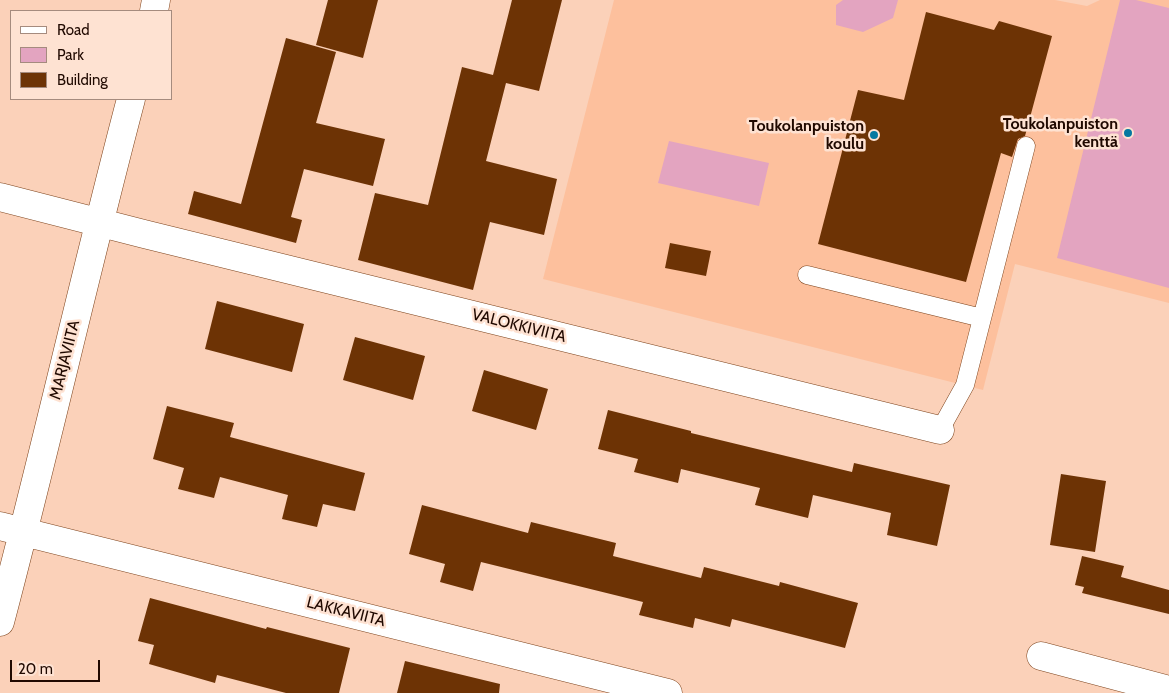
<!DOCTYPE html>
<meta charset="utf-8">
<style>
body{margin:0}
#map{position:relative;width:1169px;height:693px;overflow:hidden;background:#fbd1b9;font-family:Cabin,sans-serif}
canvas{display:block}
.legend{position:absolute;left:10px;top:10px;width:162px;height:90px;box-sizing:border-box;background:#fee2d2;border:1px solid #a58b7e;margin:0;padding:6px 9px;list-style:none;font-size:15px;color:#200900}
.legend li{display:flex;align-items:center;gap:10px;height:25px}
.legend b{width:25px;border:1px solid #a58b7e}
.scale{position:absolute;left:10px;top:660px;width:90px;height:22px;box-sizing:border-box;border:2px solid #200900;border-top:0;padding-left:6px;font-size:15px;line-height:18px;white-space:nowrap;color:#200900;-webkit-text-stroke:4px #fee2d2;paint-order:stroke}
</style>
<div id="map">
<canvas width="1169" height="693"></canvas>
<ul class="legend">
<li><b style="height:6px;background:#fff"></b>Road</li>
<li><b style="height:14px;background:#e3a4c0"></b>Park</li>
<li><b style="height:14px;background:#6d3305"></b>Building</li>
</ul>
<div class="scale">20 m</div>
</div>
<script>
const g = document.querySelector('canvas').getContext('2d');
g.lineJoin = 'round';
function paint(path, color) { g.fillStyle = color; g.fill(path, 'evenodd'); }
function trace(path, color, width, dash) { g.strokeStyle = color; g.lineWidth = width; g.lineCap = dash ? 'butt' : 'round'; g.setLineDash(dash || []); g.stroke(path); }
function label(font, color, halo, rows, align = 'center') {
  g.font = font + ' Cabin,sans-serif'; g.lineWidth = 5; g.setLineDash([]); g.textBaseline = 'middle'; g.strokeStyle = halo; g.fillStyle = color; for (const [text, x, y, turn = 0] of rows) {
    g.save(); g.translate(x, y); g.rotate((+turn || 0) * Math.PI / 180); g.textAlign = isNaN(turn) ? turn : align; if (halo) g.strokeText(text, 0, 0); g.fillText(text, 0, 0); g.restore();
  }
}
const built = new Path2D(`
 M614,0H1055L1087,6L1100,0H1169V303L1015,264L983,390L543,279Z`);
const green = new Path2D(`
 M843,0H898L893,18L863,32L836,25V5Z
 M1120,0H1136L1169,8V288L1057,258Z
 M669,141L769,163L759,206L658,183Z`);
const building = new Path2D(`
 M328,0H378L363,58L316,45Z
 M512,0H562L539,91L506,83L486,161L557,179L544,235L490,222L473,290L358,260L375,193L428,205L462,67L493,75Z
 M926,12L994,30L999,21L1052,36L1025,136L1018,139L1012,157L1001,153L966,282L818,244L858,90L904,100Z
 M286,38L336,52L316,123L385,139L373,186L304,169L291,217L302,220L296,243L188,214L194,191L241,204Z
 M670,243L711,251L706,276L665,268Z
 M217,301L304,324L292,372L205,349Z
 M355,337L425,356L413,400L343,380Z
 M484,370L548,389L536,430L472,411Z
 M167,406L234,423L230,437L365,473L355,511L323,504L317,527L282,519L288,495L220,477L214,498L178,489L184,468L153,459Z
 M608,410L691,431V433L852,472L854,463L950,485L937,546L887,535L891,513L813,495L808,518L755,505L760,488L681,469L678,483L634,472L638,459L598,449Z
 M1061,474L1106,481L1095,552L1050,545Z
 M422,505L528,533L531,522L616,543L613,556L701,578L704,567L779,586L780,582L858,603L845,648L732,619L730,627L695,618L693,628L639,615L643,602L481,562L473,591L440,582L445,564L409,554Z
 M1082,556L1124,566L1121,577L1169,590V614L1082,593L1084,587L1075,585Z
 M150,598L266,629L267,627L350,648L339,693H286L217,675L215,683L149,664L154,645L138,641Z
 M405,661L500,684L499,693H397Z`);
const lane = new Path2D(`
 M807,275L982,318
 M940,430L965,385L1026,146`);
const street = new Path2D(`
 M154,11L156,0
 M0,197L144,234L940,430
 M0,526L668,693
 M0,622C46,448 85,273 131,99
 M1041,656L1169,690`);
const markers = [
 [1128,133,5,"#0478a1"],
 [874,135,5,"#0478a1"]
];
const poiNames = [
 ["Toukolanpuiston",1118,124],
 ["kenttä",1118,142],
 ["Toukolanpuiston",864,126],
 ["koulu",864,144]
];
const streetNames = [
 ["VALOKKIVIITA",519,326,14],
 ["MARJAVIITA",65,360,-76],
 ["LAKKAVIITA",346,612,14]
];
paint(built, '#fdc09d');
paint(green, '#e3a4c0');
paint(building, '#6d3305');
trace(lane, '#7e441d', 19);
trace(street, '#7e441d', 29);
trace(lane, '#fff', 18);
trace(street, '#fff', 28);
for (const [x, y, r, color] of markers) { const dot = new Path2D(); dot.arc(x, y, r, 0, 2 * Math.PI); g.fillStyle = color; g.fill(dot); trace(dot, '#fee2d2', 2); }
label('bold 16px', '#200900', '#fee2d2', poiNames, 'right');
label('16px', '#200900', '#fee2d2', streetNames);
</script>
